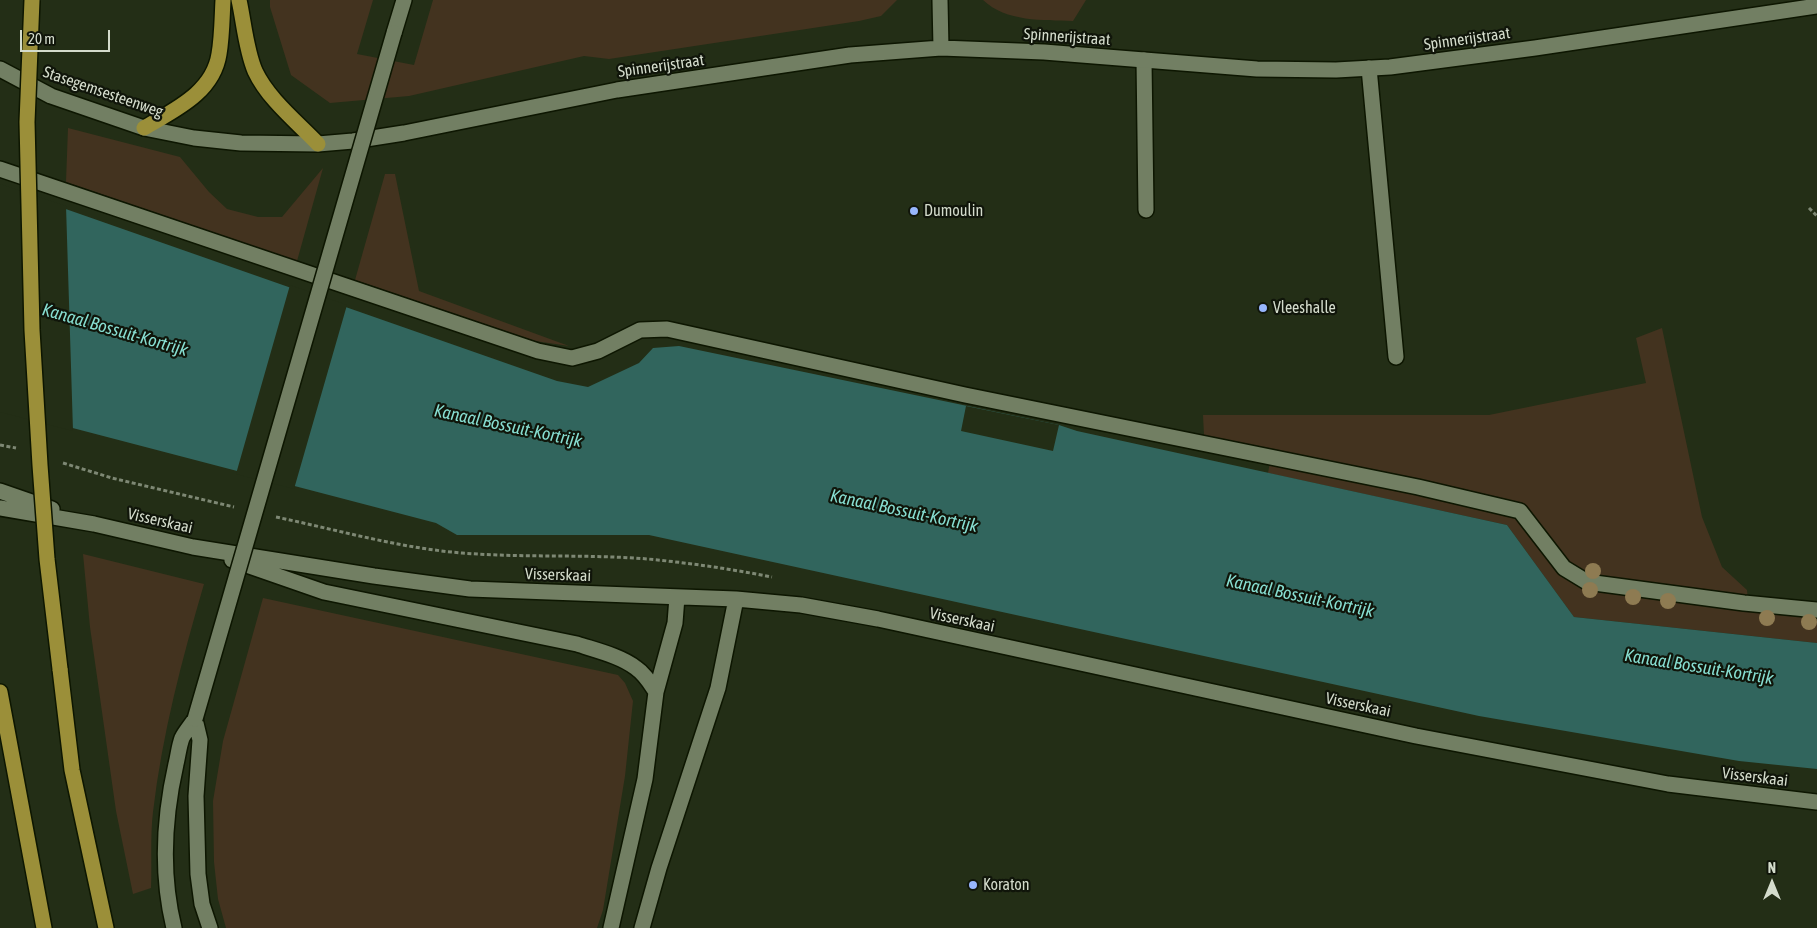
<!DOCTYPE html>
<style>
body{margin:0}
#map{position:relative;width:1817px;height:928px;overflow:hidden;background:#232e16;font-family:"Asap Condensed",sans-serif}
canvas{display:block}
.north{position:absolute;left:1747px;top:858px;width:50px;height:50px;-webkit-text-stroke:4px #10150a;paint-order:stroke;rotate:0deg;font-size:14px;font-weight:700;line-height:20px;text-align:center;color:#d4dccc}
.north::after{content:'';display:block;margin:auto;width:18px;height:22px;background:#d4dccc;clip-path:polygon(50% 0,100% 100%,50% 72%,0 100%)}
.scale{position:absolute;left:20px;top:30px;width:90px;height:22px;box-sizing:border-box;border:2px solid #d4dccc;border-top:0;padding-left:6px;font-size:15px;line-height:18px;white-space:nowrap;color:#d4dccc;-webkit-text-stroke:4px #10150a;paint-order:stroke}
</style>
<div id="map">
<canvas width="1817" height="928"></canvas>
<div class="north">N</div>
<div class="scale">20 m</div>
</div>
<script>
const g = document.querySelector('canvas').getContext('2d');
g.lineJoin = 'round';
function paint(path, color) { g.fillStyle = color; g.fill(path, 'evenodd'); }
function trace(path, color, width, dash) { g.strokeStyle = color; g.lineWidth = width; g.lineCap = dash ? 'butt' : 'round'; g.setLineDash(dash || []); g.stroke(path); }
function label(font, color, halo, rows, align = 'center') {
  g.font = font + ' "Asap Condensed",sans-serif'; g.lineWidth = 4.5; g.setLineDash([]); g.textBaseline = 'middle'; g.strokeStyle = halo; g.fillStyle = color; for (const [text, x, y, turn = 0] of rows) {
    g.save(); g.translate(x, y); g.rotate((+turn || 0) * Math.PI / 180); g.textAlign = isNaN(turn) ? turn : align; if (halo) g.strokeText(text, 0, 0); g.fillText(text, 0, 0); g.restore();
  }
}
const green = new Path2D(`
 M270,0H373L357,54L414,65L433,0H897L881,16L859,21L609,59L584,56L409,96L330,103L291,75L270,7Z
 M983,0H1086L1073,21C1043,20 1006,22 983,0Z
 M68,128L180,157L209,192L227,209L258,217H282L323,168L297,261L66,182Z
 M385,174H395L419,291L569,346L535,341L355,280Z
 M1662,328L1702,517L1722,567L1747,590L1749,610L1817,617V643L1574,617L1507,525L1268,473L1272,451L1204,435L1203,415H1489L1646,383L1636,338Z
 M83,554L204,584C182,659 162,735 153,812C150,837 152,863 151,888L133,894L116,811L90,627Z
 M263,598L618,675L625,683L633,701L625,776L603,910L597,928H226L218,899L214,862L213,801L223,741Z`);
const water = new Path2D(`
 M0,186L557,381L588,387L639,363L653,348L679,346L1059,425L1077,431L1507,525L1574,617L1817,643V769L1739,761L1479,716L649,535H457L436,523L0,409Z`);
const pier = new Path2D(`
 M0,184L66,206L73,431L0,412Z
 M290,285L347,305L294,489L236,474Z
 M966,406L1059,425L1053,451L961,431Z`);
const path = new Path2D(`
 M1809,208L1817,216
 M0,445L16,448
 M63,463L112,478L234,507
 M276,517C338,530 399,548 462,553C524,558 587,554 648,559C690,563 731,569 772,577`);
const lane = new Path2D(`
 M1144,60L1146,210
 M1369,68L1396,357
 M0,169L538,351L572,358L598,351L640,330L667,329L965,395L1418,487L1520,511L1564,568L1587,582L1744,603L1817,610`);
const secondary = new Path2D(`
 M940,0L941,48
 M394,33L404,0
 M0,69L51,96L144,128L194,138L241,143L318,144L353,141L404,133L617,90L850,55L941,48L1044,52L1257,69L1336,70L1390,67L1535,48L1817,6
 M0,491L52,509
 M0,508L94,524L193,547L374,576L470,589L736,599L801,605L878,619L1416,736L1668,784L1817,802
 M232,560L324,592L577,644C595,650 621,656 636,668C645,674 650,683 656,692L645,779L611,928
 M656,692L675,623L677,597
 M195,719L200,740L196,796L198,874L202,904L210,928
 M174,928C161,875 164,817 176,764C178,756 179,746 182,738C185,732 191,725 195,719
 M642,928L659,868L718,688L736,599`);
const highway = new Path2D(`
 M239,0C244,23 246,50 255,71C268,99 297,122 318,144
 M144,128C174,110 213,93 219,54C222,37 222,18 223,0
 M60,669L72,770L106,928
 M0,692L44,928`);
const secondaryBridge = new Path2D(`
 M195,719L394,33`);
const highwayBridge = new Path2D(`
 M32,0L27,122L32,330L40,465L47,559L60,669`);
const trees = [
 [1593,571],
 [1590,590],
 [1633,597],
 [1668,601],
 [1767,618],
 [1809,622]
];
const markers = [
 [914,211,5,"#97b6fd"],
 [1263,308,5,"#97b6fd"],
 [973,885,5,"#97b6fd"]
];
const streetNames = [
 ["Spinnerijstraat",1067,37,4],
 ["Spinnerijstraat",1467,39,-8],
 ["Spinnerijstraat",661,66,-8],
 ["Stasegemsesteenweg",103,92,19],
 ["Visserskaai",160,521,13],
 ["Visserskaai",558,575,2],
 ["Visserskaai",962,620,12],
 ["Visserskaai",1358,705,12],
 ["Visserskaai",1755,777,7]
];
const poiNames = [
 ["Dumoulin",924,211],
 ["Vleeshalle",1273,308],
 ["Koraton",983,885]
];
const waterNames = [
 ["Kanaal Bossuit-Kortrijk",115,330,16],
 ["Kanaal Bossuit-Kortrijk",508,426,12],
 ["Kanaal Bossuit-Kortrijk",904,511,12],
 ["Kanaal Bossuit-Kortrijk",1300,596,12],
 ["Kanaal Bossuit-Kortrijk",1699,667,9]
];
paint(green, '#43331f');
paint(water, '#31655d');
paint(pier, '#232e16');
trace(lane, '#0d1601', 18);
trace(secondary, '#0d1601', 18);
trace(highway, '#0d1601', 18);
trace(path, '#7e8874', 3, [4, 2.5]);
trace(lane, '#727f63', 15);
trace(secondary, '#727f63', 15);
trace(highway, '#9b8f39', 15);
trace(secondaryBridge, '#0d1601', 18, []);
trace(highwayBridge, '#0d1601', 18, []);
trace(secondaryBridge, '#727f63', 15);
trace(highwayBridge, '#9b8f39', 15);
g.fillStyle = '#8e7b52';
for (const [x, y] of trees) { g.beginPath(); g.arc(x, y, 8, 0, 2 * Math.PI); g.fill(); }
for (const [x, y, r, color] of markers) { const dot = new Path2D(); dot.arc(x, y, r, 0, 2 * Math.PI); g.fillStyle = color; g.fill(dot); trace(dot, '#10150a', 2); }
label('16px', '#d4dccc', '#10150a', streetNames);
label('16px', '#d4dccc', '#10150a', poiNames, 'left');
label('italic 18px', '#87ded1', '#10150a', waterNames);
</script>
